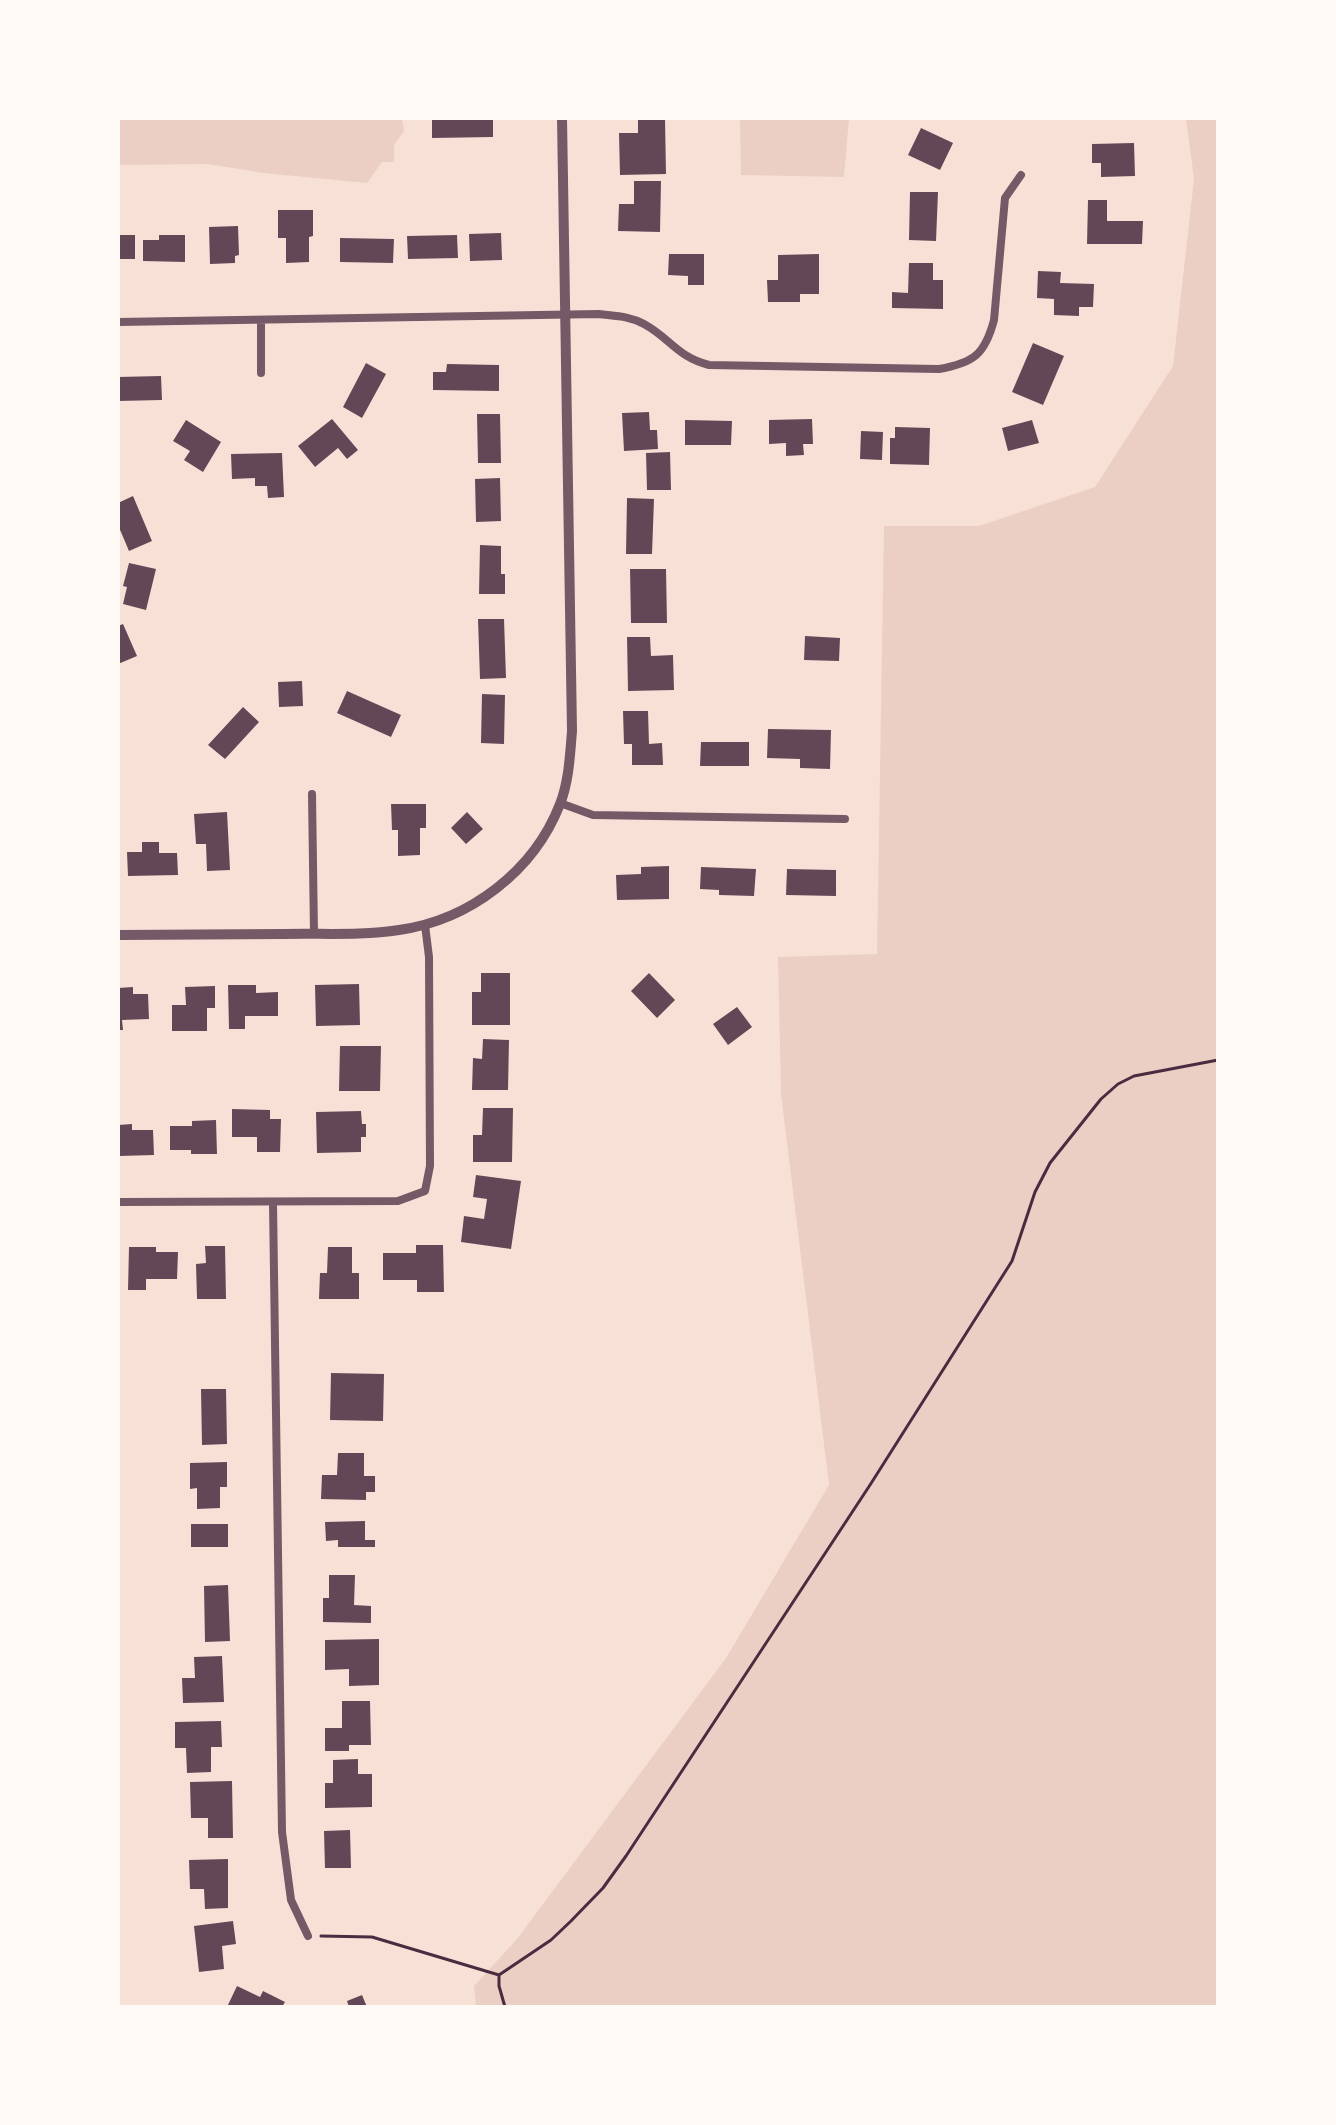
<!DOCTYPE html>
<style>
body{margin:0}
#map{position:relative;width:1336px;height:2125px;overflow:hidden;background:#f7e1d7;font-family:"PT Sans Narrow",sans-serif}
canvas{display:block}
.frame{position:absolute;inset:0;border:120px solid #fffaf5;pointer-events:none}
</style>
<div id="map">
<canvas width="1336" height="2125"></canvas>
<div class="frame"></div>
</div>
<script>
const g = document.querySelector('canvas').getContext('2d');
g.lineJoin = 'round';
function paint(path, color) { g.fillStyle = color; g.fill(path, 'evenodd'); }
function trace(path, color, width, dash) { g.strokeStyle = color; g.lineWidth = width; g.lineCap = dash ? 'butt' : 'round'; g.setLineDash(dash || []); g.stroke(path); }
const green = new Path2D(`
 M118,118H402L404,131L394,145V162H382L367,183L263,173L208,164L118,165Z
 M740,118H849L844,177L741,175Z
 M1186,118H1218V2007H476L474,1986L517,1939L726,1658L829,1485L781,1094L778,957L877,954L884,526H979L1095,487L1173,366L1194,179Z`);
const building = new Path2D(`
 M432,118H493V137L432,138Z
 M665,119L666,174L620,175L619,133H638V120Z
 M921,128L953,143L940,170L908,155Z
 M1134,143L1135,176L1101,177V163H1092V144Z
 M634,181H661L660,232L618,231L619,204H634Z
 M910,192H938L936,241L909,240Z
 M1088,200H1107V221H1143L1142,244H1087Z
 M278,210H313V236L309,237V262L286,263V238H278Z
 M238,226L239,255L235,256V263L210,264L209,227Z
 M501,233L502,260L470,261L469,234Z
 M118,235H135V259H118Z
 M159,235H185V262L143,261V240H159Z
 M457,235L458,258L408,259L407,236Z
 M340,238L394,239L393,263L340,262Z
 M669,254H704V285H688V276L668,275Z
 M819,254V294H800V302H768L767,280H778V255Z
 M909,263H933V280H943V309L892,308V292L908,293Z
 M1038,271L1061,272L1060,283L1094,284L1093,307H1079V316L1054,315V299L1037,298Z
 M1033,343L1064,356L1043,405L1012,392Z
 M366,363L386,374L362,418L343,407Z
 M447,364L499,365V391L433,390V372H446Z
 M161,376L162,400L118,401V377Z
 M649,412L650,430H657L658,449L624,451L622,413Z
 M477,414H500L501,463H478Z
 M332,419L358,450L347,459L338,448L315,467L298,446Z
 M812,419L813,444H803L804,455L786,456V443L769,444V420Z
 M186,420L221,442L203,472L184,460L190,451L173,441Z
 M685,420L732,421L731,445H685Z
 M1032,420L1039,443L1008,451L1002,428Z
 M895,427L930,428L929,465L890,464V438H895Z
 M861,431L883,432L882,460L860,459Z
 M670,452L671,490H647L646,453Z
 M282,453L284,497L268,498L267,486H255V478L232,479L231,454Z
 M500,478L501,521L476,522L475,479Z
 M133,496L152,541L129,551L118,525V503Z
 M627,498L654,499L652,554H626Z
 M480,545L501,546V574H505V594H479Z
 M129,563L156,569L146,610L123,604L127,587L123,586Z
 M630,569H666L667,623H631Z
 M478,619H504L506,678L480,679Z
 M123,624L137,656L118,664V626Z
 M805,636L840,638L839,661L804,660Z
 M627,637H650L651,656L673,655L674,690L628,691Z
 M302,681L303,706L279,707L278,682Z
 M347,691L401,715L391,737L337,713Z
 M482,694L505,695L504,744L481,743Z
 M243,707L259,722L225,759L208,745Z
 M623,711H648L649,744L662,743L663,765H632V744H624Z
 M768,729L831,730L830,769L800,768V759L767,758Z
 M701,742H749V766H700Z
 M391,804H426V828H420V855L398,856V830H392Z
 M227,812L230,870L207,871L206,844H196L194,814Z
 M467,812L483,829L466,844L451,828Z
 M142,842H159V853H177L178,875L128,876L127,852H142Z
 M669,866V899L617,900L616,875L641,874V867Z
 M701,867L756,869L754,896L719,895V890L700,889Z
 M787,869L836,870V896L786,895Z
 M481,973H510V1025H472V992H481Z
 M649,973L675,1000L657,1018L631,991Z
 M359,984L360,1025L316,1026L315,985Z
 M228,985H256V993L278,992V1016H245V1029H229Z
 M215,986V1008H207V1031H172V1005H186L185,987Z
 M133,987V994H148L149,1019L122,1020L123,1030H118V988Z
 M737,1007L752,1027L728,1045L713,1024Z
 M483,1039L509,1040L508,1090H472L473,1058L482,1059Z
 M340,1046H381L380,1091H339Z
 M483,1108H513L512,1162H473V1135H482Z
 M232,1109L270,1110V1119H281L280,1152H257V1137H232Z
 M361,1111L362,1124H366V1137H361V1152L317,1153L316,1112Z
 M216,1120L217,1154H191V1150H170V1126H192V1121Z
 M132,1124V1130H153L154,1155L119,1156L118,1125Z
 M476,1175L521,1181L511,1249L461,1242L464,1216L484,1219L487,1199L473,1197Z
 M416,1245H443L444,1292H417V1280H383V1253H416Z
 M205,1246H225L226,1299H197L196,1264L206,1263Z
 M129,1247H156V1252H178L177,1279H146V1290H128Z
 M328,1247H352V1273H359V1299H319L320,1273H327Z
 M331,1373L384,1374L383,1421L330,1420Z
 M201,1389H226L227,1444L202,1445Z
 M338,1453H364V1476H375V1492H366V1500L321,1499L322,1475H337Z
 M227,1462V1487H220V1508L197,1509V1488L190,1489V1463Z
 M365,1521V1540H375V1547H338V1540L326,1541L325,1522Z
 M191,1524H228V1547H191Z
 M329,1575H355L354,1605L371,1606V1623L323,1622V1598H329Z
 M228,1585L230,1641L205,1642L204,1586Z
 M379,1639V1685L349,1686V1669L325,1670V1640Z
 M222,1656L224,1702L183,1703L182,1678H195L194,1657Z
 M342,1701H370L371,1745H349V1751H325V1728H342Z
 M221,1721L222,1747H211V1772L187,1773L186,1748H175V1722Z
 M358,1759V1774H372V1807L325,1808V1783H333V1760Z
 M232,1781L233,1838H208V1818H191L190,1782Z
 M350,1830L351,1868H325L324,1831Z
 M228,1859V1908L205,1909L204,1889H190L189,1860Z
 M233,1921L236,1944L222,1946L224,1969L199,1972L194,1926Z
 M237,1986L260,1997L263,1991L285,2002L282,2007H227Z
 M362,1995L367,2007H349L347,2001Z`);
const path = new Path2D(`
 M321,1936L372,1937L499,1975
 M505,2007L499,1986V1975L551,1940L571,1921L603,1888L626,1856L870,1485L1012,1261L1035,1192L1050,1163L1101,1099L1118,1084L1134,1076L1218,1060`);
const minor = new Path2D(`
 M261,320V373
 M118,322L599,314C615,316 630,316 644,324C670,338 677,357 709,365L939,369C974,363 985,354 994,320L1005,198L1021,175
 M312,794L314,934
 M560,803L593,815L845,819
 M118,1202L398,1201L425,1191L430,1166L429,957L425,925
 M273,1203L282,1832L291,1900L308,1936`);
const tertiary = new Path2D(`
 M118,935C173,935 228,934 283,934C321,933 361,936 399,930C470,920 534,871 560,804C569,781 570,755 572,731L562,118`);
paint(green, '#ebcfc5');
paint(building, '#644757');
trace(path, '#4a2c40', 3);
trace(minor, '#755966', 8);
trace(tertiary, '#755966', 10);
</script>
